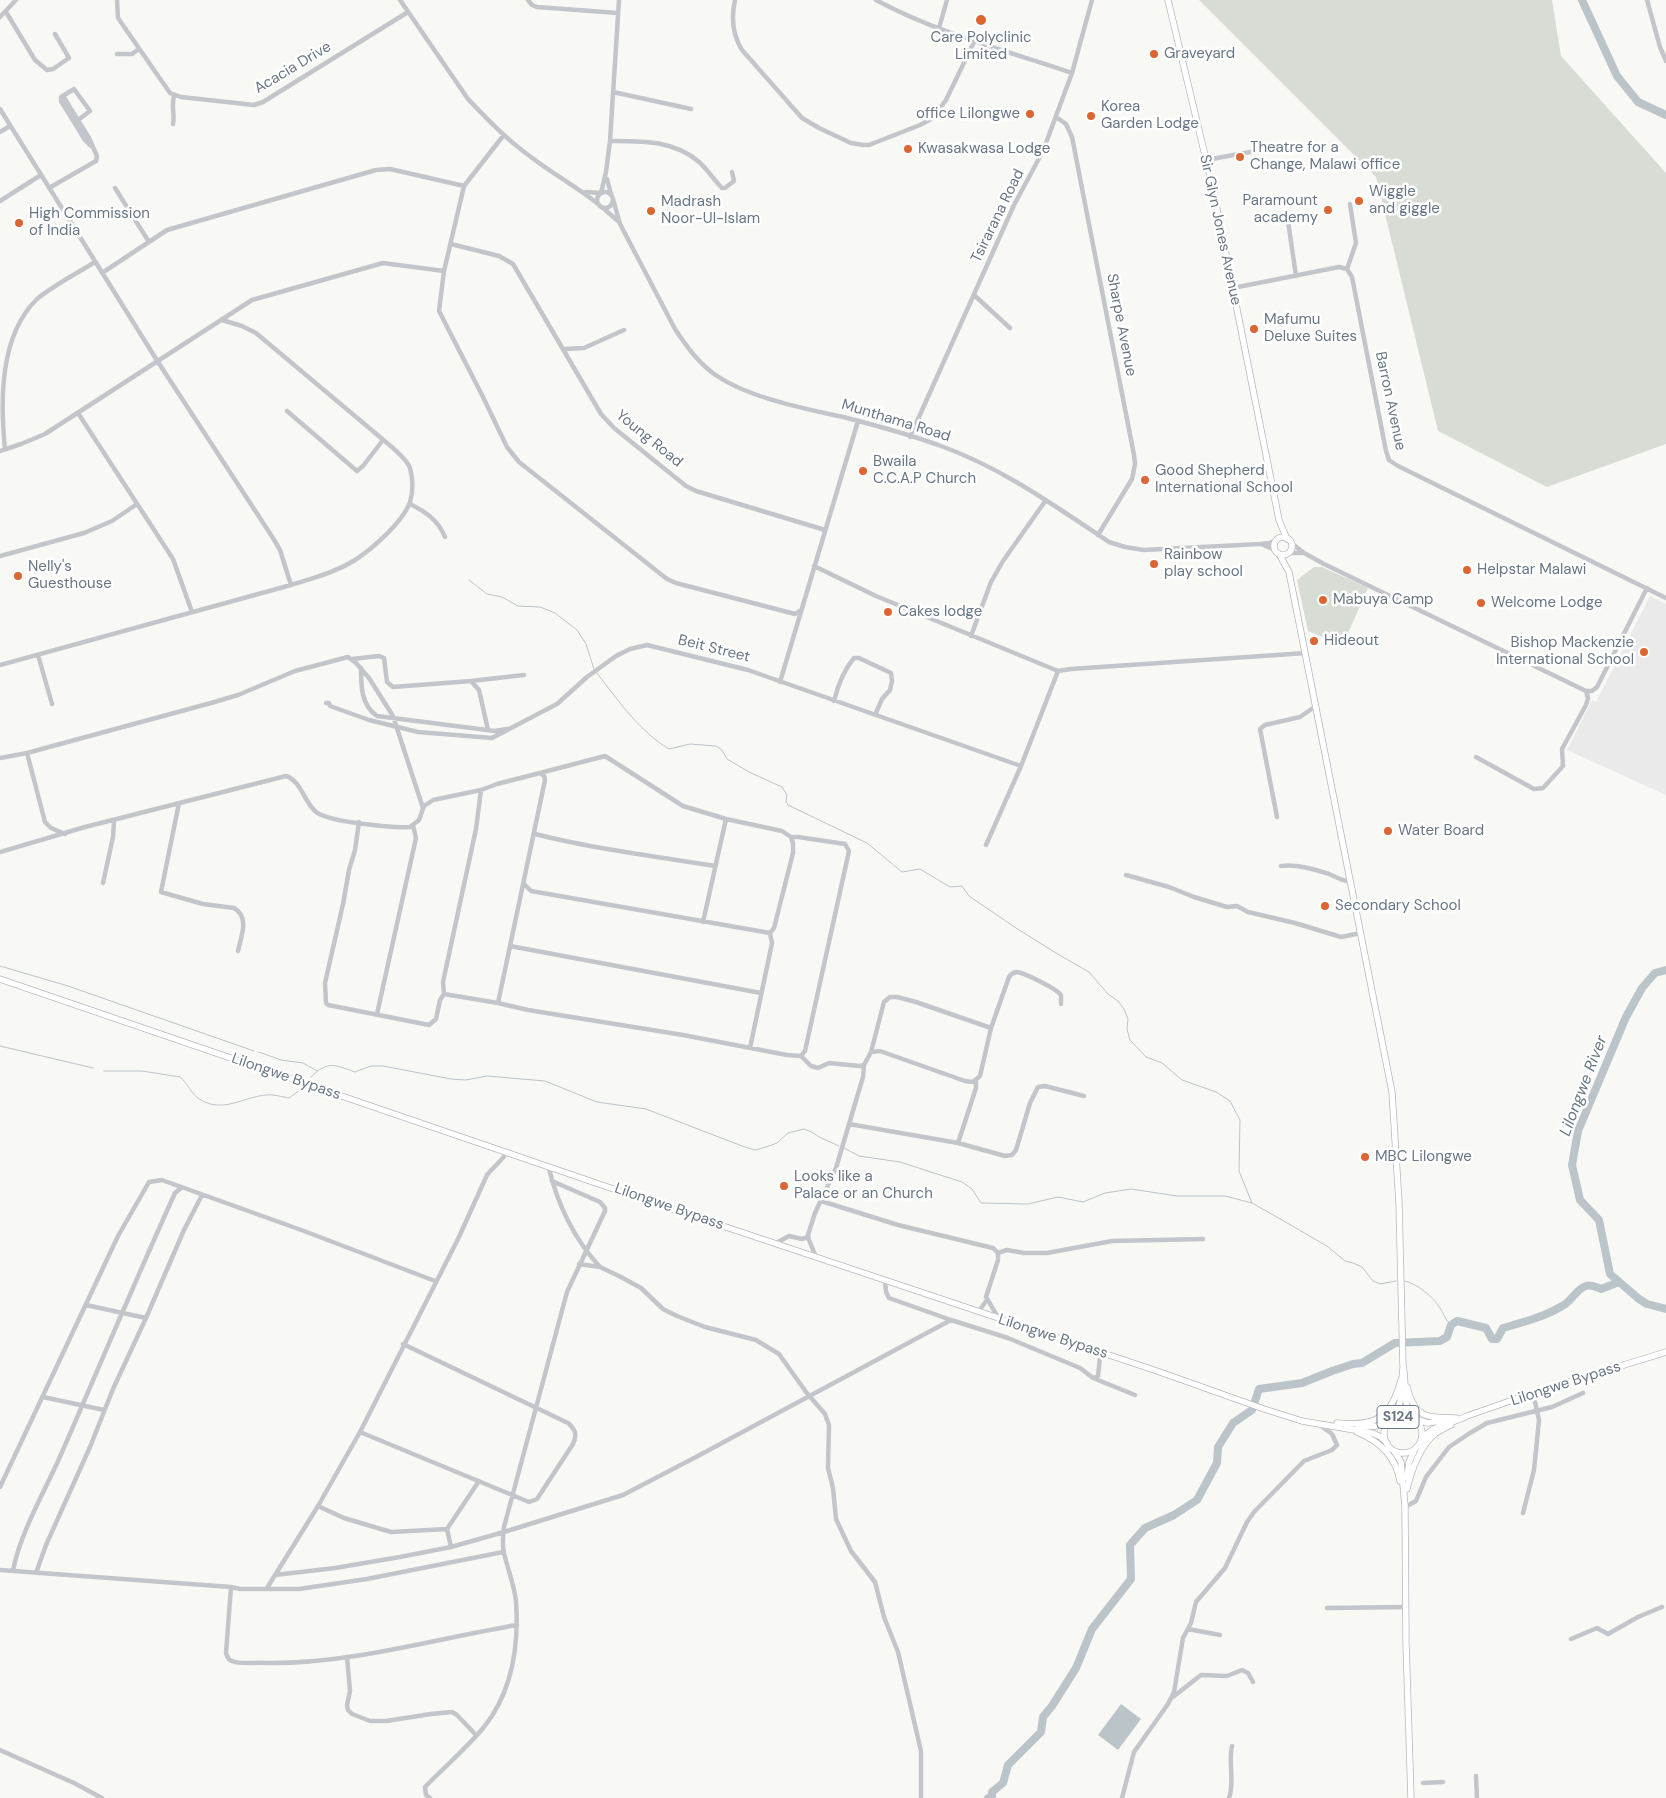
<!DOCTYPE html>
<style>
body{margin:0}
canvas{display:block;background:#f8f8f5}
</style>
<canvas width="1666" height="1798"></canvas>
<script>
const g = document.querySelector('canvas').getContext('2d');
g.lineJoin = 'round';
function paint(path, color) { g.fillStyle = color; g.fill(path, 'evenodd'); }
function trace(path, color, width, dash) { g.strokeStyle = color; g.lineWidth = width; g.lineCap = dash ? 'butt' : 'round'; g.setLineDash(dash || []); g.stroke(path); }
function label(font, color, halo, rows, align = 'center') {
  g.font = font + ' "DM Sans",sans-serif'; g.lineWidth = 5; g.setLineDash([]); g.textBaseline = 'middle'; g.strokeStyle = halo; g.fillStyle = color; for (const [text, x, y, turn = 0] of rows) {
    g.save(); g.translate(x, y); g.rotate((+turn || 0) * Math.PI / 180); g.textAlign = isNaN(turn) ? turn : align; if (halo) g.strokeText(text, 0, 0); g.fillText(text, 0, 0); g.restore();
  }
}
const built = new Path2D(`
 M1650,596L1666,604V795L1567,750L1592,700L1596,702Z`);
const green = new Path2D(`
 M1199,0H1552L1561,56L1666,173V444L1547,487L1438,431L1376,177Z
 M1314,567H1322L1368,588L1345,640L1339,644L1308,631L1297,580Z`);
const water = new Path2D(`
 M1121,1704L1141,1719L1118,1750L1098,1735Z`);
const stream = new Path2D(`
 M469,580L487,594L502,597L518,606L540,607L555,613L577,630L586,644L594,669
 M596,672C617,699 640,732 669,749L690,744L716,746L722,750L727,759L749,772L782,787L787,795L786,801L788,805L867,843L902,872L920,869L950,887L962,886L969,896L1016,928L1056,953L1089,972L1108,994L1118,1001L1124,1009L1128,1019L1127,1029L1130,1040L1146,1057L1162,1063L1182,1080L1216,1092L1230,1101L1240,1120L1239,1171L1252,1203
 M0,966L68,986L254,1051
 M0,1046L93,1068
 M259,1052L281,1060L303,1063L317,1071
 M104,1071H142L180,1077C188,1083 191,1095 201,1100C223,1113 244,1097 266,1095C274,1094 282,1097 289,1098L300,1090
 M311,1077C328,1060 335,1065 355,1072L371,1066H383L451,1079L466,1080L487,1076L545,1081L597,1102L646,1109L742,1146L755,1150L766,1147L777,1143L788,1133L804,1129L812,1132L819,1137L839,1146
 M844,1148L859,1156L900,1162L962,1182L972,1189L981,1203L1028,1204L1058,1197L1083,1202L1105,1193L1131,1189L1177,1196H1225L1252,1203L1275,1216L1327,1246L1345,1261L1353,1263L1362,1267L1373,1281L1380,1284L1396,1281
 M1405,1281C1418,1284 1433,1297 1440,1308C1444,1314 1445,1320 1451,1325`);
const river = new Path2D(`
 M1582,0L1617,76L1638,102L1666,115
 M1666,970L1655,973L1642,988L1626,1017L1578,1131L1572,1165L1580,1200L1599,1220L1610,1274L1639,1299L1647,1304L1666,1309
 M988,1798L992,1796V1792L1003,1783L1008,1765L1041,1732L1043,1717L1052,1706L1076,1668L1092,1629L1131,1579L1130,1545L1145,1528L1174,1515L1197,1500L1217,1463L1218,1447L1233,1423L1252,1410L1259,1389L1302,1383L1332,1371L1353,1364L1362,1363L1395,1343L1440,1341L1447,1337L1451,1325L1457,1321L1486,1328L1492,1339H1497L1503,1328C1524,1322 1544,1317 1562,1306C1572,1301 1576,1289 1586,1286C1591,1284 1596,1287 1601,1289L1619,1282`);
const minor = new Path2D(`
 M117,0L118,18L170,93L181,97L254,105L263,102L408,12
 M400,0L468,99C488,120 507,140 531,157C553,174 577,187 598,204
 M528,0L532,5L537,7L618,13
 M735,0C731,18 732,34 742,50L802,118L819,128L851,143L863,145H869L920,125L933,118L946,100L975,40
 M876,0C937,33 1007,51 1072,73
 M1647,0L1660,47L1666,61
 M6,12L35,60L47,70L53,69L69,58L55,34
 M0,17L16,0
 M939,28L947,0
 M117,54H132L139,49
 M613,92L691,109
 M0,109L158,362L273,538L280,550L291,585
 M1056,117L1066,124L1072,137L1134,455L1135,464L1132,479L1098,535
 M78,120L90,111L74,89L61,97V101L85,140L91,146
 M173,124C175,114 171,106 174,96
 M0,132L10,126
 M503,136L464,186L444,271L439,311L483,397L507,447L519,462L667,579L676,583L795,614L801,610
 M610,141C641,141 674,140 699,162C708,170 714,180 722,188H725L734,181L732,172
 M1206,160L1267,149
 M607,179L611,194
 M49,188L96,161L97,156L89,138L63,96
 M115,188L149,242
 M586,192L601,193L606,172L610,141L619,0
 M597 200a8 8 0 1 1 16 0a8 8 0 1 1-16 0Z
 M613,199L620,224L675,329C687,347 699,364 717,376C752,399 807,409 847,418C878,426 911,435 941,446C1002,468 1055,506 1109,542L1125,547L1144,550L1260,544L1270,543L1276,540
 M0,201L41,175
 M603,208L618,221
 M1288,221L1296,276
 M451,244L499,256L513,264L601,414L614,428L686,486L696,491L825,530
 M1347,269L1356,243L1350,204
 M102,273L167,230L376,170L390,169L464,186
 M1233,288L1339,267L1347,269L1352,277L1386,451L1389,460L1398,466L1666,598
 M974,295L1010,328
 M564,349L584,348L624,330
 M287,411L357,471L363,466L383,440
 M78,413L173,559L192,612
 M910,437L1014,205L1043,151L1072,73L1092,0
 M5,449C0,399 0,335 37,299C54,285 76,274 95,262
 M0,451L21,444L45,434L252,300L383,263L444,271
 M410,504C426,512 438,520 445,537
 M1290,542L1304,553L1324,564L1586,691H1592L1597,687L1647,588
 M1261,544L1275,550
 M1290,553H1302
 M0,556L84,533L112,521L137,504
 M814,566L876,596L1058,671L1071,669L1306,653
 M971,636L991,582L1003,561L1046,500
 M38,655L52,704
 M352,659L379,656L384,658L387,682L393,687L471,681L479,690L488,730
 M0,665L291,585C313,578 336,572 355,560C372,549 403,522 410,502C413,492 413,479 410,468C407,460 399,454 393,448L256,333L242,326L222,320
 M361,668C361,686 361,705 377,716L495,731L507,729
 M471,681L524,675
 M780,682L858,421
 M834,701C838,685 843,671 854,658H859L891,673L892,681L890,690L882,699L875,715
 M326,703H329L330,706L369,720L418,732L492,738L557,704L587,677L616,656L630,649L647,645L748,670L1021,766L1058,671
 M27,753L45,822L51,828L65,834
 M1476,757L1534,789L1543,788L1563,766L1562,749L1586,705L1588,698L1586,691
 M0,758L27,753L211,703L238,695L295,671L348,657L356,663L369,678L393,716L423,808
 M540,773L605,756L683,806L726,819L782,831L791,837L793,843V853L774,928L770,933L772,943L750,1048
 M179,803L161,892L203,904L234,908C250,917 241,937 238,951
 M1277,817L1260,729L1265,725L1300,717L1316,706
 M359,822L355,850L349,870L343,904L325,983L326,1003L328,1005L429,1025L436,1019L440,1000L444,994L443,982L476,829L481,790
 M535,834C594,849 655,856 715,866
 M791,837H798L845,844L849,851L805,1051L801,1056
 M986,845L1021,766
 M0,852L85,827L286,776C301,781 304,801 315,811C325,822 393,828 410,827L419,820L424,806L433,800L481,790L497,784L540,773L544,776L545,780L498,1003
 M1281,866C1298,864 1313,869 1329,874C1337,877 1342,882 1351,881
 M1126,875L1169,887L1194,897L1227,907L1237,906L1248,912L1295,923L1341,937L1361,933
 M103,883L113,837L114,821
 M524,884L531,891L770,933
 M703,922L726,819
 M510,946L761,993
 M444,994L498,1003L528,1010L683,1035L787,1055L801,1056L811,1066L818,1068L829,1063L860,1066L864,1065L871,1052L884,1002L890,997H897L916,1002L991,1028
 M377,1014L416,838L413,825
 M871,1052L880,1051L965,1081L973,1082L980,1076L991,1028L1009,977C1011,974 1012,973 1016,972C1023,972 1057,989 1061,995V1004
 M849,1124L958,1143L1005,1156L1012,1155L1016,1150L1030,1103L1038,1087L1045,1086L1084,1096
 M958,1143L976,1088V1081
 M548,1165C557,1203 574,1239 600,1267
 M821,1201L898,1225L993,1248L998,1253V1260L986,1297L999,1319
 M776,1243L789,1236L802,1239L808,1237
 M998,1253L1007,1250L1024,1253H1047L1112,1241L1203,1239
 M816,1257L809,1240L808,1235L815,1213L836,1168L863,1077L864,1065
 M579,1264L600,1267L621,1277L641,1288L663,1309L677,1316L705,1327L756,1340L779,1354L806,1392L825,1414L829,1425L828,1468L833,1488L836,1519L851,1551L875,1582L884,1617L898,1652L921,1751V1798
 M885,1280L886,1292L889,1298L951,1320L1008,1338L1080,1368L1093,1378L1135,1395
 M86,1305L146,1318
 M978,1312L987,1300
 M1094,1378L1098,1376L1100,1357
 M43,1397L104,1410
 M360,1432L529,1502L537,1499L573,1444C577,1435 576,1430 568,1423L403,1344
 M0,1487L118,1236L149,1182L162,1180L304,1231L435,1281
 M318,1506L344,1518L391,1532L447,1529L479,1481
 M1405,1507L1416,1501L1426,1477L1449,1447L1470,1433L1487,1423L1552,1407L1583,1393
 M1523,1513L1534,1470L1539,1420L1533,1393
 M447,1529L451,1547
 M0,1570L231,1587L240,1589H299L367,1579L503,1552
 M13,1571C19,1536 44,1492 59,1459C98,1370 135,1281 175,1193L181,1188
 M36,1573L46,1545L90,1447L113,1389L146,1318L184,1230L202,1195
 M275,1575L335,1568L400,1557L451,1547L504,1532L623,1495L696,1457L951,1320
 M231,1587L226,1653C227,1656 228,1660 232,1661C241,1665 256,1662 266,1663C351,1664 434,1639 517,1625
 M267,1588L318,1506L360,1432L458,1239L487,1175C494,1166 502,1161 507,1152
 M1327,1608L1406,1607
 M1188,1629L1220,1635
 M1571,1639L1597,1628L1608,1634L1638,1617L1662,1607
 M347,1657L350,1691L347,1705L348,1710L352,1714L370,1721H386L431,1714L452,1712L457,1715L476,1735
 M1173,1697L1201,1675L1227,1676L1242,1670L1248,1673L1253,1682
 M0,1750L74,1783L102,1798
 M1476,1776L1477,1798
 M1423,1783L1443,1782
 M430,1798L426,1795L425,1787C444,1767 466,1749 484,1727C512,1692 519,1645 516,1601C514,1584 508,1570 504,1553C502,1545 503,1535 504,1527L567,1292L605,1211V1208L600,1202L552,1181
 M1122,1798L1134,1752L1168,1704L1174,1692L1183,1638L1191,1623L1196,1602L1225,1568L1247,1522L1254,1512L1304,1461L1332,1450L1337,1445L1332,1434L1320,1425
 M1229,1798C1235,1782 1228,1763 1232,1746`);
const major = new Path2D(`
 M1168,0L1213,189L1279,520L1287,539
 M1274 546a9 9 0 1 1 18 0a9 9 0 1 1-18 0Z
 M1279,554L1289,572L1392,1092L1399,1203L1403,1366C1407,1383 1402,1401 1411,1417
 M0,979L666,1207L1157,1371L1264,1409L1302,1421L1372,1433L1381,1437L1387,1443
 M1407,1387C1415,1419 1427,1417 1456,1418
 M1384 1434a19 19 0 1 1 38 0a19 19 0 1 1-38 0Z
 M1395,1418L1400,1402L1403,1368
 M1415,1419L1428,1423L1447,1420
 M1337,1423C1376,1427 1391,1418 1401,1380
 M1358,1427L1377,1426L1390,1422
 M1357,1432C1379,1441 1396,1457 1400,1481
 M1421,1441C1432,1424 1450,1425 1467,1416L1533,1393L1666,1352
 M1394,1451L1401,1462L1405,1507L1406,1643L1411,1798
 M1407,1478L1409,1462L1415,1449
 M1407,1489C1411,1471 1421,1444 1436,1433C1441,1430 1446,1427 1451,1425`);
const markers = [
 [981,20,6,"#db6633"],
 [1154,54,5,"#db6633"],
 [1030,114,5,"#db6633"],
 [1091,116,5,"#db6633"],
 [908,149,5,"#db6633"],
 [1240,157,5,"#db6633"],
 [1359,201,5,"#db6633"],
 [1328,210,5,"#db6633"],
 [651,211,5,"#db6633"],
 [19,223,5,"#db6633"],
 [1254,329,5,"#db6633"],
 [863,471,5,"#db6633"],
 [1145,480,5,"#db6633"],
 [1154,564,5,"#db6633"],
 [1467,570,5,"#db6633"],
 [18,576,5,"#db6633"],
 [1323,600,5,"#db6633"],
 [1481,603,5,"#db6633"],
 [888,612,5,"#db6633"],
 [1314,641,5,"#db6633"],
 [1644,652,5,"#db6633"],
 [1388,831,5,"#db6633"],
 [1325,906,5,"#db6633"],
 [1365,1157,5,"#db6633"],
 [784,1186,5,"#db6633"]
];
const shields = [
 [1398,1417,42]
];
const shieldNames = [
 ["S124",1398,1417]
];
const poiNames = [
 ["Care Polyclinic",981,38,"center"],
 ["Limited",981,55,"center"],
 ["Graveyard",1164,54],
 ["Korea",1101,107],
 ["Garden Lodge",1101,124],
 ["office Lilongwe",1020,114,"right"],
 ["Theatre for a",1250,148],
 ["Change, Malawi office",1250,165],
 ["Kwasakwasa Lodge",918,149],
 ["Wiggle",1369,192],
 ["and giggle",1369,209],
 ["Paramount",1318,201,"right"],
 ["academy",1318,218,"right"],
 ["Madrash",661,202],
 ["Noor-Ul-Islam",661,219],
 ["High Commission",29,214],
 ["of India",29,231],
 ["Mafumu",1264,320],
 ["Deluxe Suites",1264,337],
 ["Bwaila",873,462],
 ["C.C.A.P Church",873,479],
 ["Good Shepherd",1155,471],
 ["International School",1155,488],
 ["Rainbow",1164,555],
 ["play school",1164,572],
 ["Nelly's",28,567],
 ["Guesthouse",28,584],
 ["Helpstar Malawi",1477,570],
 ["Mabuya Camp",1333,600],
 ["Welcome Lodge",1491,603],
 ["Cakes lodge",898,612],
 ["Hideout",1324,641],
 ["Bishop Mackenzie",1634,643,"right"],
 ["International School",1634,660,"right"],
 ["Water Board",1398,831],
 ["Secondary School",1335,906],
 ["MBC Lilongwe",1375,1157],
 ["Looks like a",794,1177],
 ["Palace or an Church",794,1194]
];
const streetNames = [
 ["Acacia Drive",293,68,-31],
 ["Tsirarana Road",998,216,-64],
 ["Sir Glyn Jones Avenue",1220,230,78],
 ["Sharpe Avenue",1121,325,79],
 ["Barron Avenue",1390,401,78],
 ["Munthama Road",896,421,17],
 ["Young Road",649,439,39],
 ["Beit Street",714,649,14],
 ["Lilongwe Bypass",286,1077,19],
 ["Lilongwe Bypass",669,1207,19],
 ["Lilongwe Bypass",1053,1337,18],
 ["Lilongwe Bypass",1566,1384,-18]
];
const waterNames = [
 ["Lilongwe River",1584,1086,-69]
];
paint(built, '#e9eae9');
paint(green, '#d7ddd5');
paint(water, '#bbc4c9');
trace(stream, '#bbc4c9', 1);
trace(river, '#bbc4c9', 8);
trace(major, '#b5b9bd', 7);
trace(minor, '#c2c5c9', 4.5);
trace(major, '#fff', 5.5);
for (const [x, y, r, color] of markers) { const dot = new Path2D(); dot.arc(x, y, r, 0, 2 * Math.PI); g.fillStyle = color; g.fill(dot); trace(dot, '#fff', 2); }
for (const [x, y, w] of shields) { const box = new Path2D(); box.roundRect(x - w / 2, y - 11.5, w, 23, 4); g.fillStyle = '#fff'; g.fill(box); trace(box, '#687685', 1); }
label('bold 14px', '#687685', null, shieldNames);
label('15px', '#687685', '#fff', poiNames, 'left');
label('15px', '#687685', '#fff', streetNames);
label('italic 16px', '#647780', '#fff', waterNames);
</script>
